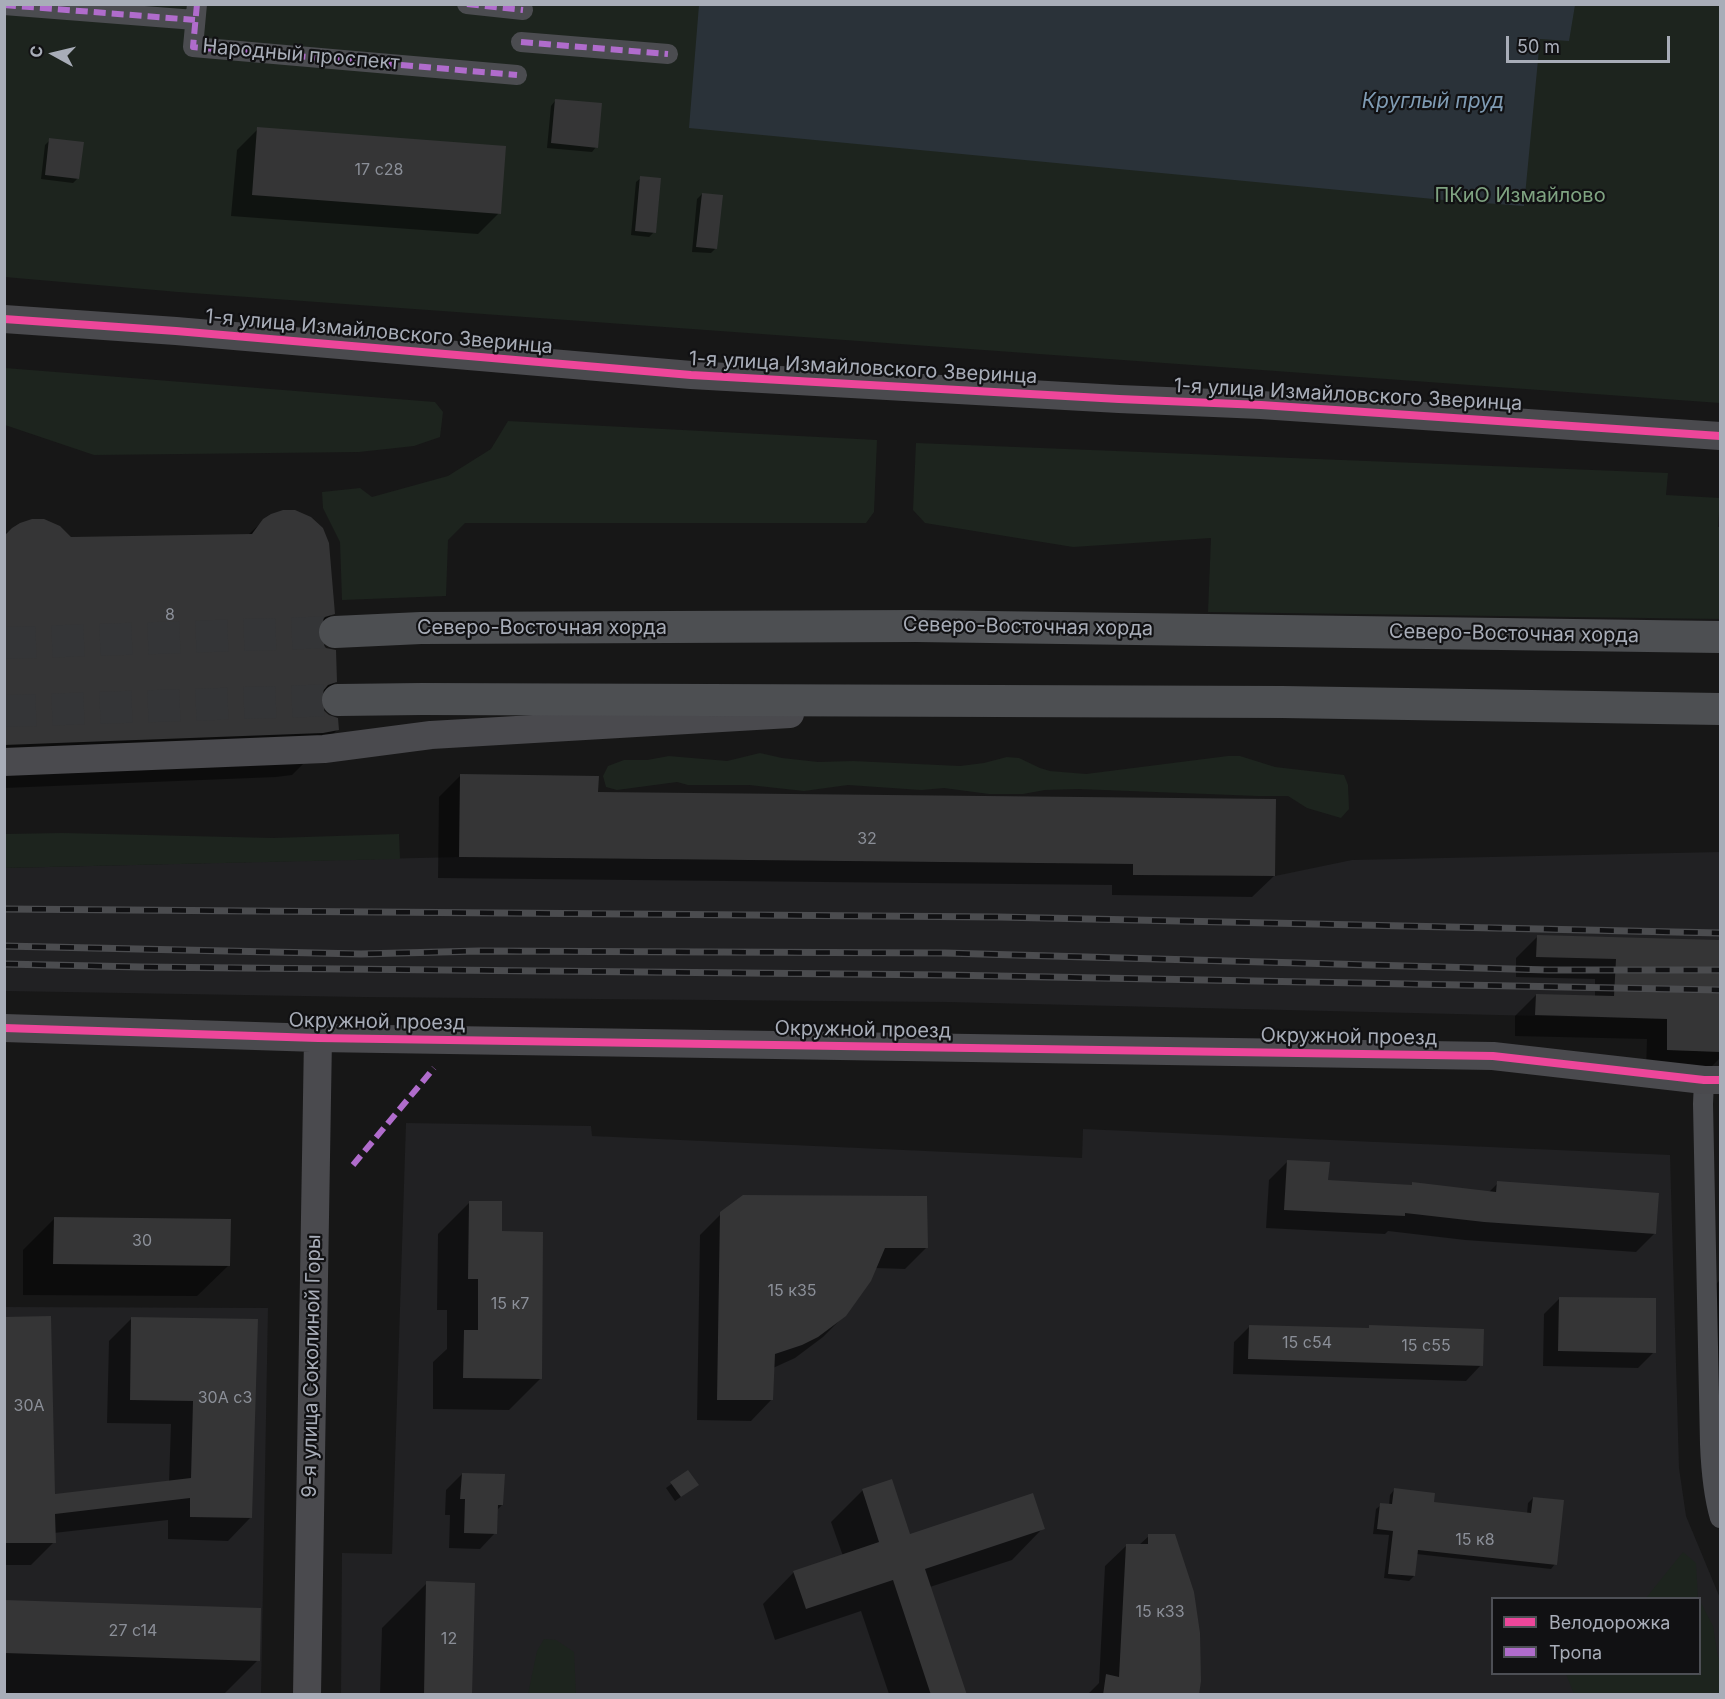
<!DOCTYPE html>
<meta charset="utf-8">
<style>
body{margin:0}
#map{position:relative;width:1725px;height:1699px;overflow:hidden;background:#171717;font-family:Inter,sans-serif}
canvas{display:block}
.frame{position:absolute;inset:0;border:6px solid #a8adb8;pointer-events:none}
.legend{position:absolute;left:1491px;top:1597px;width:210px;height:78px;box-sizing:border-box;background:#111113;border:2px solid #4d4f55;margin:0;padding:8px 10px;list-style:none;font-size:18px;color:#a8adb8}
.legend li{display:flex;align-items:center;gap:12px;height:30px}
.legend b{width:30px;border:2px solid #4d4f55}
.north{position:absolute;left:24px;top:24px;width:60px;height:60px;-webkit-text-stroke:4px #111113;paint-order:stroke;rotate:278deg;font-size:16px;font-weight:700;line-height:24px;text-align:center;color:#a8adb8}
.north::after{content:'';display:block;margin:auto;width:21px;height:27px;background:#a8adb8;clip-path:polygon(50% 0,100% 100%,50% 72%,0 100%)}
.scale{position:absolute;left:1506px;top:36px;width:164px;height:27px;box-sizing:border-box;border:3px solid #a8adb8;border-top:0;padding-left:8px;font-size:18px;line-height:21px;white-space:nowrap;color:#a8adb8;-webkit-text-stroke:4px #111113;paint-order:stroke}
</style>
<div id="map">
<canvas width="1725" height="1699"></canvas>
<div class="frame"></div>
<ul class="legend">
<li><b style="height:8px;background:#ed469a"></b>Велодорожка</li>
<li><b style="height:8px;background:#b06ccc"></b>Тропа</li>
</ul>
<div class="north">С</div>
<div class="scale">50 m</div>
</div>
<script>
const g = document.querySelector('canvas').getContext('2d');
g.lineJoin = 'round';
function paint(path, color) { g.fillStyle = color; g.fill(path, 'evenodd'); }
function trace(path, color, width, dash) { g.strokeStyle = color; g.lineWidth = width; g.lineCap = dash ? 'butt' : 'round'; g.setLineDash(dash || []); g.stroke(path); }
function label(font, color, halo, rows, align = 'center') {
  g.font = font + ' Inter,sans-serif'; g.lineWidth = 4.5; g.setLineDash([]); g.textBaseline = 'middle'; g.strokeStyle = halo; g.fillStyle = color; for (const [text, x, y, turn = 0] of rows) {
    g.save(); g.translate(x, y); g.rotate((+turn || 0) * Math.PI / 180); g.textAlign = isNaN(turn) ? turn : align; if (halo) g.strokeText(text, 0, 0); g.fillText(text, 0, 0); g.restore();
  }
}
const built = new Path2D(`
 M1720,852V1052L1667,1050V1019L947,1002L362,997L5,991L4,868L459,857L1133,864V875L1275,876L1352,860Z
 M406,1123L591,1126L592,1136L1082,1158L1083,1129L1670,1155L1679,1468L1686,1516L1720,1598V1694H341L342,1553L392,1554ZM1492,1598H1700V1674H1492Z
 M5,1307L268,1308L261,1694H5Z`);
const green = new Path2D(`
 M4,5H1720V403L178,292L5,277Z
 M5,368L435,402L443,412L440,437L414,446L359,452L94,455L5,425Z
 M508,421L877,440L874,512L866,523H465L448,540L446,596L342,600L340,542L323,508L322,492L360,488L372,497L448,476L491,449Z
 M916,443L1668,473L1666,495L1720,498L1718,527H1720V619L1208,612L1211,538L1073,547L925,523L913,510Z
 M760,753L782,758L818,762L853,761L960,766L984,763L1007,757L1019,758L1040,768L1050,771L1086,774L1228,756H1240L1275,767L1344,775L1348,785L1349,809L1341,818L1307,808L1288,796H1258L1078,789L1045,790L1023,794H989L944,788L921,790L848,785L804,791L749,785H688L677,782L617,790L606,787L603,776L608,766L624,760H647L669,756L727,761Z
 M63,833L273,838L399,834L400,859L5,868V834Z
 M1683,1552L1696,1563L1698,1598H1646Z
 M1700,1601L1713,1626L1718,1657L1720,1660V1694H1574L1566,1674H1700Z
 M544,1639L556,1640L574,1652L576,1694H528L537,1651Z`);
const water = new Path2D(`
 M699,5V4L1575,5L1569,41L1540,39L1524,206L1444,200L689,128Z`);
const shadow = new Path2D(`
 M555,101L596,147L592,152L547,148L551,106Z
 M258,129L499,213L478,234L231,216L237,150Z
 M50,140L78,178L73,183L41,179L45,145Z
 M641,178L654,232L649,237L631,235L636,182Z
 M702,194L715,249L711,253L692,252L697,199Z
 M264,520L333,613L316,631V634L336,682L319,698L321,709L337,730L292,775L276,777L4,788V534L21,524L70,538L248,535Z
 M460,776L597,794L1274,876L1252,897L1112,895V885L438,878L439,797Z
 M1537,937L1720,941V1058L1706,1072L1646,1071L1647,1039L1515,1036V1016L1536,995L1595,997V979L1516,977V958Z
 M1288,1161L1327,1182L1410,1187L1413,1184L1488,1193L1498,1183L1655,1233L1636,1252L1465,1240L1388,1231L1385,1234L1266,1228L1269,1180Z
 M470,1202L501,1233L541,1378L509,1410L433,1409V1362L447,1349V1310H437L438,1234Z
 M721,1214L926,1248L905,1269L875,1268L845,1315L823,1337L795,1358L773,1368L772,1399L751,1421L697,1420L700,1235Z
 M54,1219L229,1265L197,1296L23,1295V1250Z
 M1720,1280V1462L1707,1461L1714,1286Z
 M1560,1298L1654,1352L1638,1368L1543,1366L1544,1314Z
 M132,1318L257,1321L250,1518L228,1541L168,1539V1520L54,1533V1542L31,1565H4V1319L53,1496L169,1482L171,1424L107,1423L109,1341Z
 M1249,1327L1367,1330L1370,1327L1481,1365L1466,1381L1233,1374L1234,1342Z
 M688,1472L692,1489L675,1501L666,1488Z
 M462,1474L502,1505L496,1511L495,1533L480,1549L449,1548L450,1515H445L446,1490Z
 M863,1490L909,1536L1043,1528L1012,1560L930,1587L963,1694H889L861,1611L775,1640L763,1604L794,1572L843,1556L831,1522Z
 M1394,1490L1432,1504L1527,1514L1528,1503L1533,1498L1555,1564L1551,1569L1416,1554L1414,1576L1409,1581L1384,1578L1389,1535L1373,1534L1376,1509L1381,1505H1389L1390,1495Z
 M1149,1536L1197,1694H1088L1099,1683L1105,1566L1127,1545H1139Z
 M427,1583L470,1694H380L382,1628Z
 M4,1602L258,1660L224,1694H4Z`);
const building = new Path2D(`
 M555,99L602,103L598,148L551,143Z
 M257,127L506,146L501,214L252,195Z
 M49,138L84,142L79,179L45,175Z
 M640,176L661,178L656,233L635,231Z
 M702,193L723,195L717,249L696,247Z
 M283,510H295L311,517L323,528L329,543L335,614L325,617L319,624L317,633L320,641L326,648L336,650L337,682L328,685L323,691L320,701L322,709L329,715L338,718L339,730L323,733L4,745V536L12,528L20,523L32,519H44L60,526L71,537L252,534L263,519L271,514Z
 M460,774L599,776L598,792L1276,799L1275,876L1133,875V864L459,857Z
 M1537,935L1720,940V1052L1667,1050V1019L1535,1015L1536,994L1614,996L1616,959L1536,957Z
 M1287,1160L1330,1162L1328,1180L1412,1185V1182L1496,1192L1497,1181L1659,1193L1656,1234L1484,1222L1405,1213V1216L1284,1210Z
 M743,1195L927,1196L928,1248H885L871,1281L846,1316L818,1337L802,1345L775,1354L773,1400H717L720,1212Z
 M469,1201H502V1231L543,1232L542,1379L463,1378L464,1330H478V1279H468Z
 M54,1217L231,1219L230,1266L53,1264Z
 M1559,1297L1656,1298V1353L1558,1351Z
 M51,1316L55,1494L191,1478L193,1401L130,1400L131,1317L258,1319L252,1518L190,1517V1498L55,1514L56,1543H4V1317Z
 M1249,1325L1369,1328V1325L1484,1329L1483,1366L1248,1359Z
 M688,1470L699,1485L681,1497L670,1482Z
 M462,1473L505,1474L503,1505H498L497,1534L464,1533L465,1499H460Z
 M892,1479L910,1534L1033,1493L1045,1529L925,1569L967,1695H931L893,1580L806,1609L793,1571L879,1542L862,1489Z
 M1394,1488L1435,1493L1434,1502L1531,1513L1533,1497L1564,1500L1557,1565L1418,1550L1415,1576L1388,1574L1393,1531L1377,1529L1380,1503L1392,1504Z
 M1148,1534H1175L1194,1592L1200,1633L1201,1681L1199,1695H1103L1106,1674L1119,1677L1126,1544H1148Z
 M426,1581L475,1583L472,1695H424Z
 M4,1600L261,1608L260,1661L4,1653Z`);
const primaryTunnel = new Path2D(`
 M4,643L335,632
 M4,711L338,700`);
const street = new Path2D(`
 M197,4L193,47L517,75
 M467,4L523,10
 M4,5L195,20
 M521,42L668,54
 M1704,1080L1703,1104L1710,1444C1711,1469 1713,1494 1720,1518`);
const secondary = new Path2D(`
 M4,319L176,331L691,375L1119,399L1261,405L1720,436
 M4,762L324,749L431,735L790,714
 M4,1028L318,1038L1493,1056L1704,1080H1720
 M307,1694L318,1038`);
const primary = new Path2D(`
 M335,632L421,628L916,626L1720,637
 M338,700L422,699L1282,702L1720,709`);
const rail = new Path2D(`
 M4,909L999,917L1720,933
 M4,946L361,954L479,951L945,953L1548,970H1720
 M4,964L141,967L946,975L1720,990`);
const quiet = new Path2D(`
 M197,4L193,47L517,75
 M467,4L523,10
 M4,5L195,20
 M521,42L668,54
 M353,1165L434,1068`);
const cycleway = new Path2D(`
 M4,319L176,331L691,375L1119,399L1261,405L1720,436
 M4,1028L318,1038L1493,1056L1704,1080H1720`);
const numberNames = [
 ["17 с28",379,170],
 ["8",170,615],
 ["32",867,839],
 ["30",142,1241],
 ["15 к35",792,1291],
 ["15 к7",510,1304],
 ["15 с54",1307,1343],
 ["15 с55",1426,1346],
 ["30А с3",225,1398],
 ["30А",29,1406],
 ["15 к8",1475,1540],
 ["15 к33",1160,1612],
 ["27 с14",133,1631],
 ["12",449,1639]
];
const streetNames = [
 ["Народный проспект",301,55,5],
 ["1-я улица Измайловского Зверинца",379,332,5],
 ["1-я улица Измайловского Зверинца",863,368,3],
 ["1-я улица Измайловского Зверинца",1348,395,3],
 ["Северо-Восточная хорда",1028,627,1],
 ["Северо-Восточная хорда",542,628],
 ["Северо-Восточная хорда",1514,634,1],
 ["Окружной проезд",377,1022,1],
 ["Окружной проезд",863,1030,1],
 ["Окружной проезд",1349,1037,1],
 ["9-я улица Соколиной Горы",312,1366,-89]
];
const parkNames = [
 ["ПКиО Измайлово",1520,196]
];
const waterNames = [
 ["Круглый пруд",1433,102]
];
paint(built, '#212123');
paint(green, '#1d241e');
paint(water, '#2a3239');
paint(shadow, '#0007');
paint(building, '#353536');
trace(primaryTunnel, '#343537', 32, [32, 16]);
trace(street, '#4b4c50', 20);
trace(secondary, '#4a4a4e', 28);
trace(primary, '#4d4f52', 32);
trace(rail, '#4b4c4f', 7);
trace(rail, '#111113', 4.5, [14]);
trace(quiet, '#b06ccc', 6, [12, 6]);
trace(cycleway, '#ed469a', 8);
label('16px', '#8b8f98', null, numberNames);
label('20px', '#a8adb8', '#111113', streetNames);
label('20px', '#7fa381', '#111113', parkNames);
label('italic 21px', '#7f9bb3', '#111113', waterNames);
</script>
